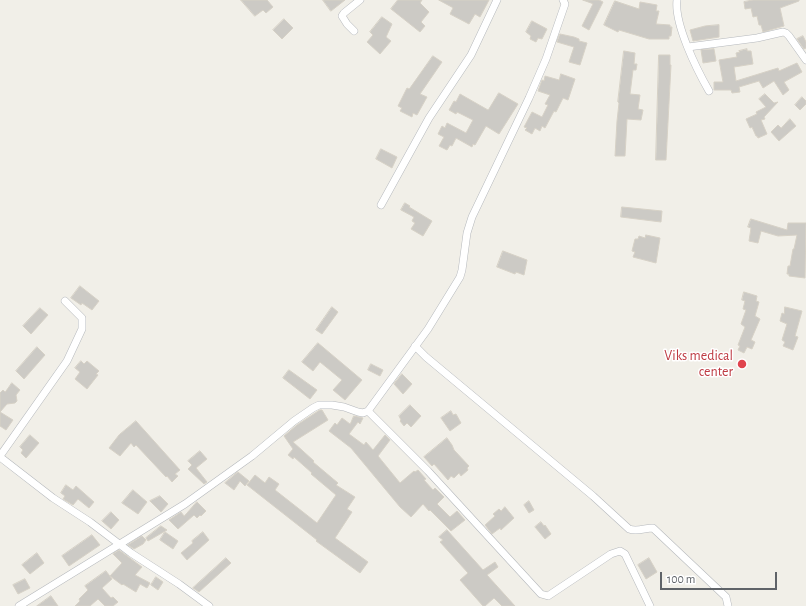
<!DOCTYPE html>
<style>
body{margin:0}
#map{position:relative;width:806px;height:606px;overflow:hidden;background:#f1efe8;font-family:"Alegreya Sans",sans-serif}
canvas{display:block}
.scale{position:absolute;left:660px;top:572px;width:117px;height:18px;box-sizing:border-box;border:2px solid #5f6368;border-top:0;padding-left:5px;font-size:12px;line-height:14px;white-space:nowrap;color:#5f6368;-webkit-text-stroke:3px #fff;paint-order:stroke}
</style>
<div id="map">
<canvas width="806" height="606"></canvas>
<div class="scale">100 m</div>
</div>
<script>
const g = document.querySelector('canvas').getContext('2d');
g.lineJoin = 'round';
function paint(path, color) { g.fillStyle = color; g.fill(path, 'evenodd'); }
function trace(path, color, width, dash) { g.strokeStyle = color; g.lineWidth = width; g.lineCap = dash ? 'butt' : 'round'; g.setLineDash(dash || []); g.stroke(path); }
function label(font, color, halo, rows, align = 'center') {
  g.font = font + ' "Alegreya Sans",sans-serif'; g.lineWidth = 3; g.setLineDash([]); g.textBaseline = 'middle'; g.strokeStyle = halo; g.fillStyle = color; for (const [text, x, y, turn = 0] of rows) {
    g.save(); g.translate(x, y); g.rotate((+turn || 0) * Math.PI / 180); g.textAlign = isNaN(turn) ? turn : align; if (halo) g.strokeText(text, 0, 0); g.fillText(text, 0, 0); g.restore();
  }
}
const building = new Path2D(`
 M241,0H267L273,7L266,13L263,10L255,16Z
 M323,0H345L331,11Z
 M398,0H422L420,3L429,12L421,22L425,26L420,32L391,9Z
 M439,0H489L480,17L475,14L469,24L450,14L453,8Z
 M583,0H599L603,2L589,30L582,26L593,4Z
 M753,0H799V1L780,8L784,26L763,32L761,25H759L757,16L753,17L751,8L745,9L744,2Z
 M615,1L639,9L640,2L657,5L656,11H659L656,24L670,25V27H672L671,36H669V39H649L619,30L618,32L604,25Z
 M382,17L392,24L386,37L391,41L380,54L367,42L373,35L370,32Z
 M284,19L293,28L282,39L273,30Z
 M532,21L547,29L542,39L538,38L536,42L530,39L531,36L526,32Z
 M719,25V37L693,41L690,30L705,26Z
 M560,34L574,37L579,39V41L587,43L580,65L569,62L574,47L557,42Z
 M803,36L806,42V48L804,49L797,39Z
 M714,49L716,61L703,63L701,50Z
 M747,49V51H751L753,64L734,67L736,81L778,68L779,71L797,63L802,72L784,82L789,90L783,95L774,81L763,88L759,81L739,87L740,92L732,93L731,90H714V82H723L719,60L737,57L736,53L740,52L739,51Z
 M624,51L635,53L634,64H637L636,70H633L630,94L640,95L638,109L643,110L641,120L627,119L625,156H615L617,121L619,103L618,102Z
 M659,55H670V65H671L666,160H656Z
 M433,56L442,62L420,94L427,97L417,115L413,113L412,117L400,111L402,108L398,106L407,88L409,89Z
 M561,74L575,79L568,100L563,98L556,112L554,111L545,128L542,126L540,131L535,128L532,134L525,130L527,128L524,127L532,112L542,117L548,105L545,104L550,95L538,91L542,80L544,81L545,76L559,80Z
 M499,93L518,104L499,134L486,126L475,145L473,144L472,147L456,138L452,146L450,145L447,150L439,146L444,137L438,134L442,126L445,128L447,123L466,133L473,120L457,112L456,114L449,110L454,101L456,102L460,94L488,110Z
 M765,94L774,103L778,102L764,117L765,119L761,120L767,134L758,138L757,136H756L752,127L750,128L746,119L757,114L756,112L766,107L759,99Z
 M802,97L806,101V104L800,110L795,105Z
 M790,119L796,126L779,141L771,132L778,125L781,128Z
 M381,149L397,157L392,168L376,159Z
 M405,203L410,206L409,207L432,221L423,236L411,229L415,223L412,221L414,217L401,210Z
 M622,207L662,211L661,222L621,217Z
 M751,219L787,230L788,223H806L805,278L789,276V274H787L788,266H790L793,249H794L797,235L778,236L761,231L758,243L749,241L751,228L748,227Z
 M646,235L660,238L656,263L633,257L635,252L632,251L635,239H638L639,236L645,238Z
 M503,251L527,260L524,275L516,272L515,274L497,267Z
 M80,286L99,301L92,310L82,303L81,305L71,298Z
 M744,292L757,296L756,301L759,302L755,316L760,319L751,340L755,342L752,349L747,347L744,353L738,350L740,346L738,345L745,327L741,324L746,310L743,309L745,301L742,300Z
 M332,307L338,312L322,334L316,330Z
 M785,307L802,311L795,336L798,337L793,350L783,346L785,342L782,340L787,324L780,321L782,313L784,314Z
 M40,308L48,315L31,334L23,326Z
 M318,343L362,380L345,400L333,390L342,380L320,362L313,371L302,362Z
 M37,347L45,355L24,379L16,371Z
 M81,361L84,364L87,361L99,371L96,374L98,375L87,389L75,379L80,372L75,368Z
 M371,364L383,370L380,376L368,370Z
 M289,370L317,390L310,399L283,378Z
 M402,374L412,384L403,394L394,384Z
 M12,383L20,390L16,395L17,401L15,403L7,404L0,412L13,420L6,430L0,426V393L3,390L5,392Z
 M410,405L421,416L411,427L407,423L404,426L400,421L401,420L399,416Z
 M320,410H322L328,420L293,442L314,461L313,462L338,483L336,485L355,497L347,509L352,512L335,538L368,562L360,573L316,541L317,540L247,485L255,475L265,483L269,477L279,484L275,490L317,523L336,495L311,474L312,473L294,457L293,459L288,455L293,449L284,436L297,425Z
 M451,411L453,415L456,414L461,423L450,431L441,418Z
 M354,416L363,418L360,424L358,422L349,434L364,445L366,442L373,450L385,435L390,440L378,456L400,483L414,471L415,472L418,470L426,479L424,480L433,490L435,488L444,497L437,504L450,517L457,511L465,520L451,531L430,510L429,511L423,504L411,517L400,507L351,448L329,431L335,423L337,425L342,418L350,424Z
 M136,421L180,470L175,474L178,476L172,482L167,476L166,477L136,445L134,447L131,443L120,456L109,448L119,435Z
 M30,435L39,443L26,458L21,453L23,450L20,447Z
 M447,438L452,445L454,450L469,466L467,468L468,470L461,476L459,473L454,478L451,476L448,480L434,464L432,466L424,457Z
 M200,451L207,459L196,468L207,482L204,484L188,469L192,465L188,461Z
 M238,472L249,481L245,486L240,481L234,490L225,483Z
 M66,485L73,490L76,486L94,502L89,508L78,499L73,505L63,499L65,496L61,493Z
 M133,490L147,502L138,514L122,503Z
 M160,496L168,504L161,512L150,501Z
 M529,501L534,510L529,513L524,505Z
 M197,502L206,511L201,516L200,515L197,518L194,515L178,529L169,520L181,512L184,516Z
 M505,507L514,518L501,530L500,528L492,534L485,525L495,516L493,514L499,509L501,511Z
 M111,512L119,520L111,529L102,521Z
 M541,522L544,526L545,525L551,534L545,539L535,527Z
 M161,526L167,530L148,541L146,538Z
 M447,530L483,570L495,562L498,567L487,575L515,606H502L494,598L485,606H483L460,580L468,573L440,542L443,540L439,537Z
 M165,532L178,541L173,549L160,540Z
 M203,532L209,540L187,560L181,553L193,543L192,541Z
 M92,535L100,545L69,566L62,556Z
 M142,536L146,540L143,544L134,549L128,545Z
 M119,550L142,567L135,575L150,583L147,588L140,584L136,592L123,584L122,585L110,576L122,563L113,554Z
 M37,553L44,563L30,574L22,565Z
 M226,558L231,563L199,592L193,588Z
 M649,558L657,572L646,579L638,565Z
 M106,571L112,579L102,588L111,598L113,597L118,602L113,606H105L98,599L90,606H75L80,601L79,599L88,590L85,586Z
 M156,577L163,582L158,590L151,585Z
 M25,579L30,588L18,594L13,585Z
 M51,596L58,606H37Z`);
const street = new Path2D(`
 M677,0C674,24 697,70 709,91
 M354,31L347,24L342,16L344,13L360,0
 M688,47L757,38L783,32L786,33L789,36L806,60
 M381,205L429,118L471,55L497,0
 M415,346L426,357L593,496L629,529C637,532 645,528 653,528L726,597L728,606
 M368,411L428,471L541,594L548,596L611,554L620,551L625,554L650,606
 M0,456L67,361L82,329V318L65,301
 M0,457L53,498L90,522L131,553L179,584L209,606
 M19,606L185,504L252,456L294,421L313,408L319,405H332L344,407L358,412L363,413L368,411L428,329L460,277L462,270L467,233L472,217L529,98L546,59L565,4L563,0`);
const markers = [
 [742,364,5,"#e0444e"]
];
const healthNames = [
 ["Viks medical",733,356],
 ["center",733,372]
];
paint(building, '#cccac5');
trace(building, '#d6d1c6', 1);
trace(street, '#b5b8bc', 8);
trace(street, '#fff', 7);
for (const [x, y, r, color] of markers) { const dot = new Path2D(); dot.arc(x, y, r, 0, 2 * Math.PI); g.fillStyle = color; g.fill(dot); trace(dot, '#fff', 1.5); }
label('14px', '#be3a42', '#fff', healthNames, 'right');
</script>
